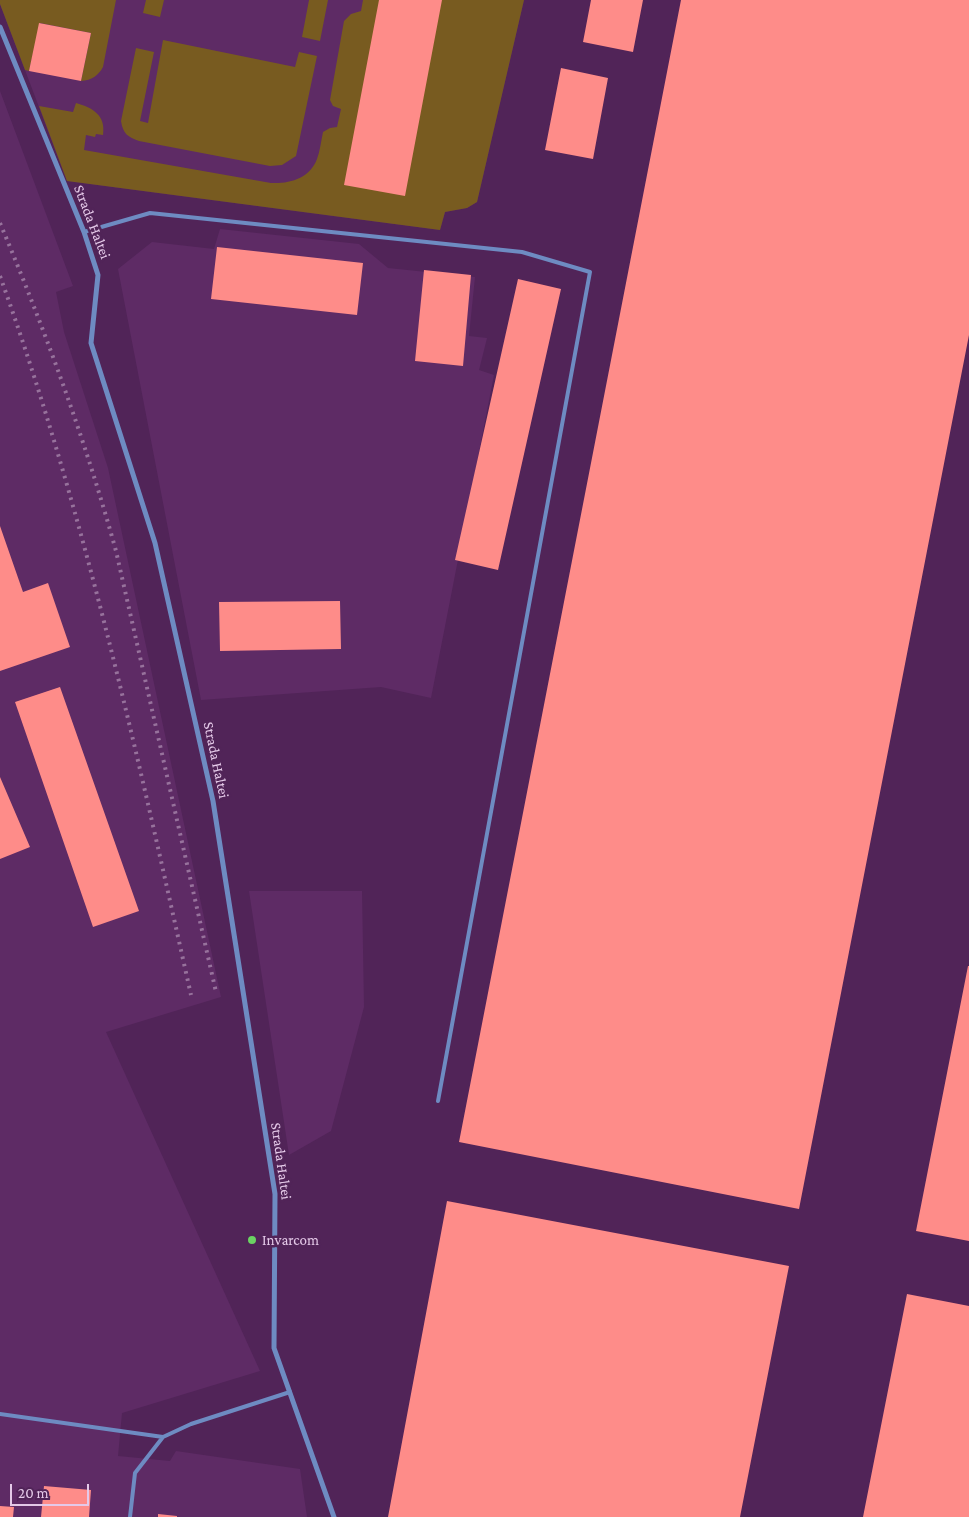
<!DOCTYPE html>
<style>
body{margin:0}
#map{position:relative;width:969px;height:1517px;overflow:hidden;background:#512458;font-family:"Crimson Pro",serif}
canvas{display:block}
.scale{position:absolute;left:10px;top:1484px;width:79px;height:22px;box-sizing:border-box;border:2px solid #e4c9e8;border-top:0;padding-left:6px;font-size:15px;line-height:18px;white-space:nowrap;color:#e4c9e8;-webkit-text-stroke:4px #512458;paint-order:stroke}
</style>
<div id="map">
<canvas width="969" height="1517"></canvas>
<div class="scale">20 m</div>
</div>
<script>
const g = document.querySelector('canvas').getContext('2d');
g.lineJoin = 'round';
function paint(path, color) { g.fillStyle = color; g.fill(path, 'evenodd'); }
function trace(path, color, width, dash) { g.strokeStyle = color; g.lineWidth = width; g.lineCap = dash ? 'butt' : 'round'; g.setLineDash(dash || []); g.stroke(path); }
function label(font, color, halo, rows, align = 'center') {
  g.font = font + ' "Crimson Pro",serif'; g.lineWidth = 5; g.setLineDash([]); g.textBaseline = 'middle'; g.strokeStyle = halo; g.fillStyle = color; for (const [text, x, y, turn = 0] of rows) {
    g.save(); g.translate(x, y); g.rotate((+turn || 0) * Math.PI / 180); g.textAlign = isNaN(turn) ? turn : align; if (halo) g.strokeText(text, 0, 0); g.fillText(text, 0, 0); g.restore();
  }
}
const built = new Path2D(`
 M0,0H524L477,202L467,208L445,212L440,230L67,181L0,4Z
 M0,91L73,286L56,292L64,332L108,468L221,997L106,1032L260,1371L122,1413L118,1456L170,1461L176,1451L300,1469L307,1517H0Z
 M220,229L359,244L388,268L475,277L469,336L487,338L479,370L494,375L431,698L381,687L201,700L118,269L152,242L214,249Z
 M249,891H362L364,1007L331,1131L289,1155Z`);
const green = new Path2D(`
 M0,0H116L103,67C98,76 92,80 81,81L91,33L40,23L29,71L25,70L0,4Z
 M146,0H164L160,17L143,13Z
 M309,0H328L320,41L302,37Z
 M363,0H524L477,202L467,208L445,212L440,230L67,181L39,106L73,112L76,103C93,108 106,115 103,135L96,134L95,137L86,135L84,150L271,183C290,184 310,178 317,159C320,151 321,141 323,132L330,128L337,127L341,109L333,106L330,100L344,21L351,14L361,11Z
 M163,40L295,67L299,52L317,56L296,156L282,165L270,166L139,141C128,137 123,134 121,121L136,48L154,52L140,121L148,123Z`);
const building = new Path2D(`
 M379,0H442L405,196L344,185Z
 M591,0H643L633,52L583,42Z
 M681,0H969V335L799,1209L459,1142Z
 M39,23L91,33L81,81L29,71Z
 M561,68L608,78L593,159L545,150Z
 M217,247L363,263L357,315L211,299Z
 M424,270L471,275L463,366L415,361Z
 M518,279L561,289L498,570L455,560Z
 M0,526L23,592L48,583L70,647L0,671Z
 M340,601L341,649L220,651L219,602Z
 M60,687L139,911L93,927L15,702Z
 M0,777L30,847L0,859Z
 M968,966H969V1241L916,1231Z
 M447,1201L789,1266L740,1517H388Z
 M907,1294L969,1306V1517H863Z
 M44,1486L91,1490L89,1517H41Z
 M0,1506L14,1507L13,1517H0Z
 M158,1514L177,1516V1517H158Z`);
const service = new Path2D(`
 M84,232L150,213L522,252L590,272L438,1101
 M0,1414L163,1437
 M130,1517L135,1473L163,1437L191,1424L290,1392`);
const minor = new Path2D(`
 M0,27L84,232L98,275L91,343L155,543L213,801L275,1194L274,1348L334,1517`);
const rail = new Path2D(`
 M0,223C45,330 85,439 116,551L216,992
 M0,276C84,510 137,753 191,995`);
const markers = [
 [252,1240,5,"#6bd363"]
];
const streetNames = [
 ["Strada Haltei",92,222,69],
 ["Strada Haltei",216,760,78],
 ["Strada Haltei",281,1161,82]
];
const poiNames = [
 ["Invarcom",262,1240]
];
paint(built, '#5e2b65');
paint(green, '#785b20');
paint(building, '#fe8c89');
trace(service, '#6e8bc2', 4);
trace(minor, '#6e8bc2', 5);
trace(rail, '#97729c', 4, [2.5, 5]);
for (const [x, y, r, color] of markers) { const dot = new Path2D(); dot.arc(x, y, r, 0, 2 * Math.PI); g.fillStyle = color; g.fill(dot); trace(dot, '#512458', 2); }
label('15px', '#e4c9e8', '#512458', streetNames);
label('15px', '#e4c9e8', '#512458', poiNames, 'left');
</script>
